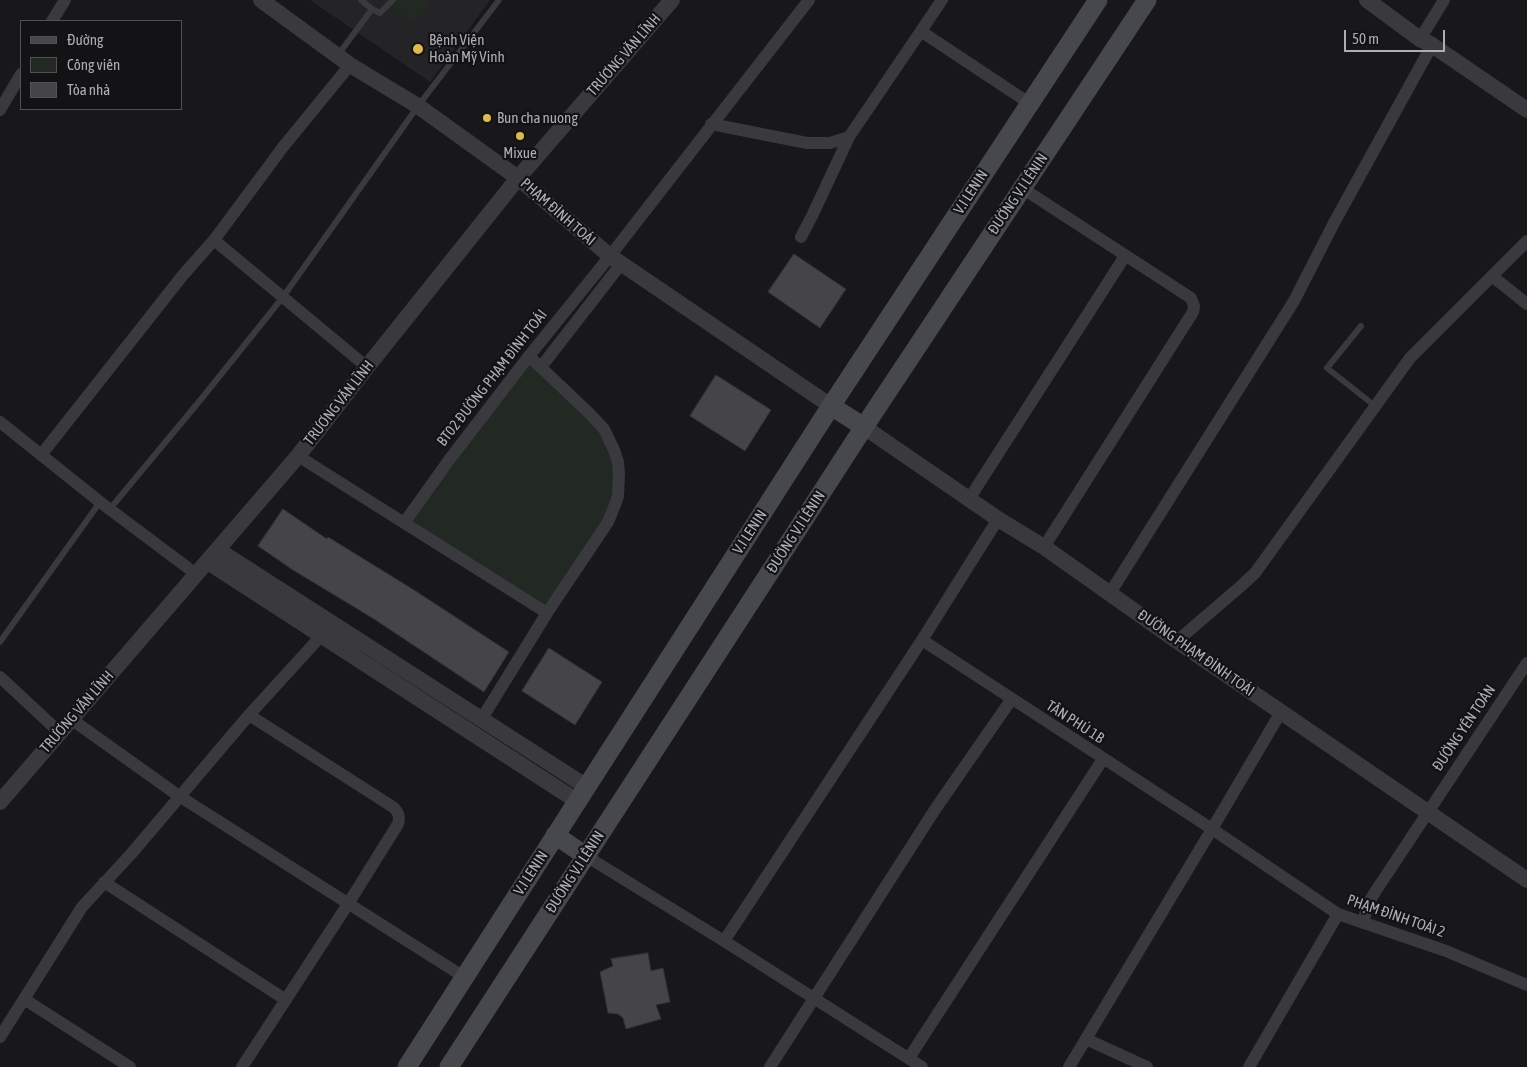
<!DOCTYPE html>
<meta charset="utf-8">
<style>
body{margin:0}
#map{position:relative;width:1527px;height:1067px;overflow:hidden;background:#181719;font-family:"Asap Condensed",sans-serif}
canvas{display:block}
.legend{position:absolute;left:20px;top:20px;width:162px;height:90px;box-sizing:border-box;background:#131214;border:1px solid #505055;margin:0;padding:6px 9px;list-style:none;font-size:15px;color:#abaeb7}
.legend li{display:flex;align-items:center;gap:10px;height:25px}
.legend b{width:25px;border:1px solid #505055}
.scale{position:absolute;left:1344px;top:30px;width:101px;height:22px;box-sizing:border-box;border:2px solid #abaeb7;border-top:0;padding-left:6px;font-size:15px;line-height:18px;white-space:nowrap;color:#abaeb7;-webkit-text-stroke:4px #131214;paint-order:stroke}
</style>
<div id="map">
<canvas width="1527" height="1067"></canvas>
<ul class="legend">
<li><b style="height:6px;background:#47484d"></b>Đường</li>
<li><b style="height:14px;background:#222923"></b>Công viên</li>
<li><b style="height:14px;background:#454549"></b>Tòa nhà</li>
</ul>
<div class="scale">50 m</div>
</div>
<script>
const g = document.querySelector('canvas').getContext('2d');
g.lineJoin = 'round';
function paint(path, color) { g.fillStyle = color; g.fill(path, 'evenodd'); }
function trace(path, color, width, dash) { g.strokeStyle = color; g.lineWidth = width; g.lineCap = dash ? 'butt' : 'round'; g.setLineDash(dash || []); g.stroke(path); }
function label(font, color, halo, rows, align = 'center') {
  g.font = font + ' "Asap Condensed",sans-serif'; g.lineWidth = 4.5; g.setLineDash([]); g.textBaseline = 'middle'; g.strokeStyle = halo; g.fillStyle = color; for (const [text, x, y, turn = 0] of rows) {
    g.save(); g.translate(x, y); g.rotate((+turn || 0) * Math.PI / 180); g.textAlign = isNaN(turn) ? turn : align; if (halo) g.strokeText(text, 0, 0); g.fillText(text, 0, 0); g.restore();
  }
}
const built = new Path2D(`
 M310,0H490L430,82Z`);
const green = new Path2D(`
 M393,0H432L415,24L389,5Z
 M529,356L610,440L618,496L547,613L404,523Z`);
const building = new Path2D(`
 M794,254L846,289L820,328L768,292Z
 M716,375L771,410L745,451L690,416Z
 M283,509L327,539L328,537L414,590L509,652L484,692L374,619L293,570L258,546Z
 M549,648L602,682L575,725L522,691Z
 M648,953L651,971L663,968L670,1002L656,1005L661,1019L626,1029L623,1018L618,1014L608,1013L600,972L613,966L611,959Z`);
const service = new Path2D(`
 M372,9L380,13L393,0
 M338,55L372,9L361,0
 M1361,326L1327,368L1375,406
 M109,510L202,398L283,297L418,106L499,0
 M0,642L100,502`);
const minor = new Path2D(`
 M52,21L65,0
 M922,32L1029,103
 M1420,39L1444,0
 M0,110L21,74
 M711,124L807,143H830L849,137
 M1022,188L1191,298L1194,306L1193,312L1044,547
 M801,237L812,216L849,137L942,0
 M214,240L367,367
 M1492,276L1527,304
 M541,367L621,264
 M0,422L100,502L196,574
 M41,455L183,275L214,240L283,147L350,65
 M298,456L547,613
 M969,499L1125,256
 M404,523L449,460L529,356L610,256L809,0
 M1110,593L1294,301L1335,221L1432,45
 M922,640L1212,829L1338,914L1446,951L1527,985
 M1177,641L1241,586L1255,573L1410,358L1527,241
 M0,677L59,732
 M71,719L179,796L464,977
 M481,720L547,613L608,522L615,505L618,496L619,474L618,462L614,450L604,429L590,414L529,356
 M586,856L724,941L922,1067
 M104,882L286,1000
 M1363,923L1368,904L1375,892L1527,663
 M724,941L922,640L998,519
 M24,999L130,1067
 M0,1037L82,907L131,854L249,715L321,636
 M1086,1039L1147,1067
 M909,1058L1103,759
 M242,1067L348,904L398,824C400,817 399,812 393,807L249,715
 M770,1067L936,808L1011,700
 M1069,1067L1212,829L1281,712
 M1249,1067L1338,914`);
const tertiary = new Path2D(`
 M261,0L350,65L418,106L518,178L610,256L831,406
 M1367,0L1420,39L1432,45L1527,110
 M864,427L998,519L1044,547L1177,641L1527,880
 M218,550L587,787
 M208,562L577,801
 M0,802L298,456L367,367L518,178L672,0`);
const secondary = new Path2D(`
 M831,406L864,427
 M555,835L586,856
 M407,1067L831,406L1098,0
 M449,1067L864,427L1147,0`);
const markers = [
 [418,49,6,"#deba4a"],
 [487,118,5,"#deba4a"],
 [520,136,5,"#deba4a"]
];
const poiNames = [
 ["Bệnh Viện",429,40],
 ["Hoàn Mỹ Vinh",429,57],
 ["Bun cha nuong",497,118],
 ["Mixue",520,153,"center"]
];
const streetNames = [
 ["TRƯƠNG VĂN LĨNH",624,55,-49],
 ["V.I LENIN",971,192,-57],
 ["ĐƯỜNG V.I LÊNIN",1018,194,-56],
 ["PHẠM ĐÌNH TOÁI",558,212,41],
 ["BT02 ĐƯỜNG PHẠM ĐÌNH TOÁI",492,378,-52],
 ["TRƯƠNG VĂN LĨNH",339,403,-52],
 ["V.I LENIN",750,532,-57],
 ["ĐƯỜNG V.I LÊNIN",796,532,-57],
 ["ĐƯỜNG PHẠM ĐÌNH TOÁI",1196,653,35],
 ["TRƯƠNG VĂN LĨNH",77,712,-49],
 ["TÂN PHÚ 1B",1075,722,33],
 ["ĐƯỜNG YÊN TOÀN",1464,728,-56],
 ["ĐƯỜNG V.I LÊNIN",575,872,-57],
 ["V.I LENIN",531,873,-57],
 ["PHẠM ĐÌNH TOÁI 2",1396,916,19]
];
paint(built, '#242426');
paint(green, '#222923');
paint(building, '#454549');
trace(building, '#323235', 1);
trace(service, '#39393e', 6);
trace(minor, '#39393e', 12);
trace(tertiary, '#39393e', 16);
trace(secondary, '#47484d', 19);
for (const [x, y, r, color] of markers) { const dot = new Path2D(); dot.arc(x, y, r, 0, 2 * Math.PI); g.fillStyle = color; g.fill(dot); trace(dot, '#131214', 2); }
label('15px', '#abaeb7', '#131214', poiNames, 'left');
label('15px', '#abaeb7', '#131214', streetNames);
</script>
